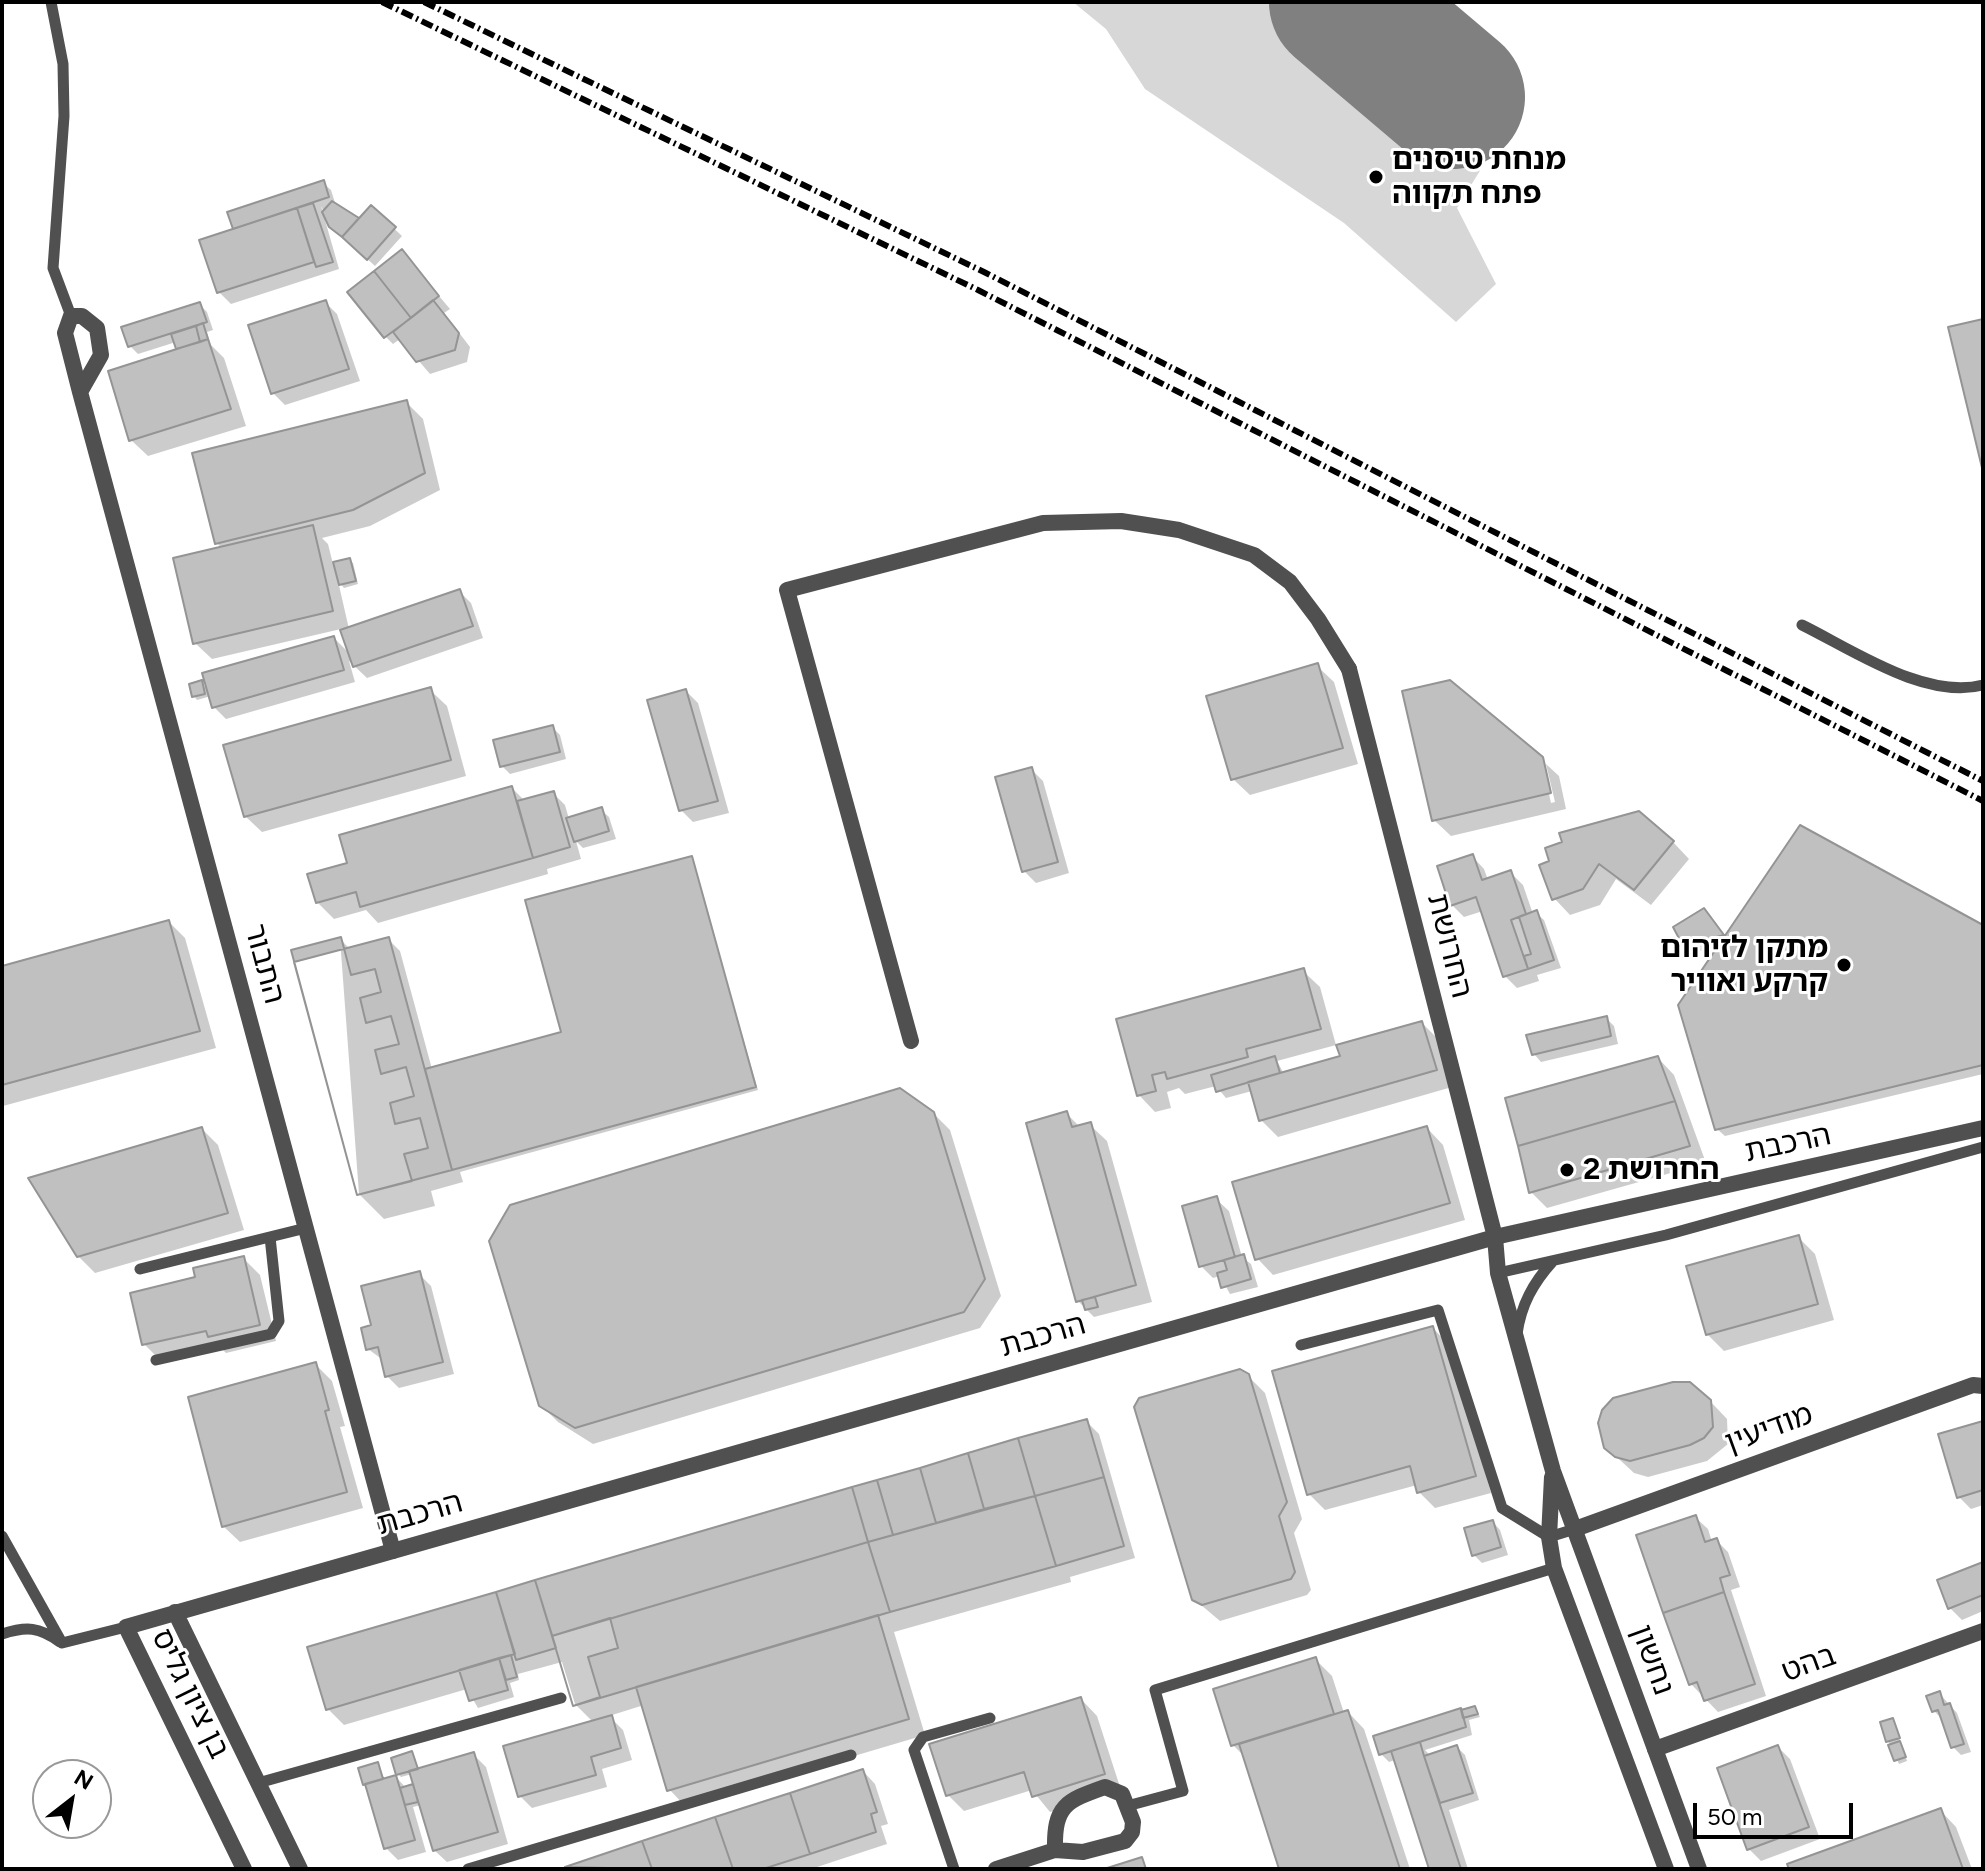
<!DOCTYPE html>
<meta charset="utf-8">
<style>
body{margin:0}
#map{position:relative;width:1985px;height:1871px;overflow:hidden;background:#fff;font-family:Figtree,sans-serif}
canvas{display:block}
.frame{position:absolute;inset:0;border:4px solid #000;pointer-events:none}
.north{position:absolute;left:32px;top:1759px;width:80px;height:80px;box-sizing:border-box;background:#fff;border:2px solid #999;border-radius:50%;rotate:31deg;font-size:22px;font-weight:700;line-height:32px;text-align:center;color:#000}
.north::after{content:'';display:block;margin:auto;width:28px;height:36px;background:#000;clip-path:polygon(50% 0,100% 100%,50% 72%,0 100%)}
.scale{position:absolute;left:1693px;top:1803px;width:160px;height:36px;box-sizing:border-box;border:4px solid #000;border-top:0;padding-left:10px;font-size:24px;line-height:28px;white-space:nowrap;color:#000;-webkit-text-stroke:6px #fff;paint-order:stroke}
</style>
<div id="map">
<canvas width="1985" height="1871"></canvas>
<div class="frame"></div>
<div class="north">N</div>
<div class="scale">50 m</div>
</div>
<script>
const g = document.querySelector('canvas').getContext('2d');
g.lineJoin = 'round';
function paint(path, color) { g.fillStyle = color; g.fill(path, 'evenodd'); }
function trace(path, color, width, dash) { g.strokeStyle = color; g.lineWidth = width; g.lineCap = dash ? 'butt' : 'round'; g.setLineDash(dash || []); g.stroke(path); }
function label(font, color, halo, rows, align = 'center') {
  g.font = font + ' Figtree,"Noto Sans Hebrew",sans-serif'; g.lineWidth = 6; g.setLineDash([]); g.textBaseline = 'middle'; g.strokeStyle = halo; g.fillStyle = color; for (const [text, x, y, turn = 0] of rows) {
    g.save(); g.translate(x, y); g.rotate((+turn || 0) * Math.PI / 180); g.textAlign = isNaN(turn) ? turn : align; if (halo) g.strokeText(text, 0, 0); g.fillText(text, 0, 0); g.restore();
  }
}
const green = new Path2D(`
 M1073,2H1436L1483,40L1512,87L1511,96L1521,104L1457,208L1496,284L1456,322L1344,223L1145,89L1106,29Z`);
const shadow = new Path2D(`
 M323,183L331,190L336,206L360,220L371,207L402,236L375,266L331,226L321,206L339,269L231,304L219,292L235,230Z
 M402,252L450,309L444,313L470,347L467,362L430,374L400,339L393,344L386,337Z
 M325,302L337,314L360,381L285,405L273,393Z
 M199,304L207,312L213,330L207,332L211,345L224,358L246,426L148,456L131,440L180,350L176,342L138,354L130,346Z
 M406,402L423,419L440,490L370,526L322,538L328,544L333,564L349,560L353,563L358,584L344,588L338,581L349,629L459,591L471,603L483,638L367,678L349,661L355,682L226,719L214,707L211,696L197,700L194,696L201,683L209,691L334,638L351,655L341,629L212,659L195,643L222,549L217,543Z
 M1317,666L1334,682L1358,764L1250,795L1233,779Z
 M430,690L447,706L466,776L262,832L245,816Z
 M686,691L698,703L729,813L693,822L681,810Z
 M552,727L560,735L566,759L510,774L502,766Z
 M1541,758L1551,803L1555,802L1546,764L1559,776L1566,809L1451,836L1434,820Z
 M1031,769L1043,781L1069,873L1036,883L1024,871Z
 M512,788L525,801L553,793L565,805L569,819L601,810L609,817L616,839L583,848L576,841L581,859L547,869L548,874L378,923L366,910L334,919L317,902L350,864Z
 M1673,842L1689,859L1651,905L1616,879L1600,905L1570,915L1554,898L1552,862Z
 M1472,856L1484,869L1488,880L1511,873L1523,885L1533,914L1536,913L1544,920L1561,968L1537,975L1539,981L1517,988L1505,976L1483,911L1464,917L1452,905Z
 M691,858L758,1090L460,1172L463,1182L431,1191L435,1206L384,1219L359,1194L340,939L350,949L388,939L400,951L432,1069L564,1034Z
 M1711,919L1726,938L1983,928V1074L1725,1136L1717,1129L1721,946L1692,953L1684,945Z
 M169,922L185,938L216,1048L3,1106L2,968Z
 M1303,971L1320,987L1336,1045L1277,1061L1284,1074L1342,1057L1422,1023L1438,1039L1452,1087L1278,1137L1261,1120L1252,1091L1226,1098L1216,1086L1185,1094L1179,1088L1167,1092L1171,1108L1155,1112L1139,1095L1118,1021Z
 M1606,1018L1614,1026L1618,1044L1541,1062L1534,1054Z
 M1658,1058L1674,1075L1706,1163L1547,1208L1531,1192Z
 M933,1113L950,1130L1001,1296L980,1328L593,1444L558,1422L541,1405Z
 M1067,1114L1080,1127L1090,1125L1107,1141L1152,1302L1094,1317L1078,1301Z
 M1427,1128L1443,1145L1465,1220L1273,1275L1257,1258Z
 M202,1129L218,1145L244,1230L95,1273L78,1256Z
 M1216,1199L1229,1211L1242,1257L1251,1264L1258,1287L1230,1294L1220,1276L1213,1278L1201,1266Z
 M1798,1237L1815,1254L1834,1320L1724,1351L1707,1334Z
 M244,1259L260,1275L276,1341L226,1353L220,1347L161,1361L144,1344L198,1279Z
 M419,1274L431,1286L454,1374L399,1388L387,1376L383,1360L368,1349L373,1327Z
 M1433,1328L1449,1345L1491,1493L1435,1508L1419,1492L1417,1485L1325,1510L1309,1494Z
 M315,1364L332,1381L345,1426L340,1427L363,1508L240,1542L223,1526Z
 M1248,1376L1265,1393L1302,1519L1294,1533L1311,1590L1307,1595L1220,1621L1194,1599Z
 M1710,1401L1727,1419L1728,1444L1707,1461L1648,1477L1634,1473L1606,1447Z
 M1086,1421L1099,1434L1135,1558L1070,1577L1071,1582L894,1632L925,1735L685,1806L669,1789L644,1705L609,1716L623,1730L632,1760L602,1769L607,1787L532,1808L520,1796L593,1722L575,1704L562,1662L518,1674L519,1680L510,1683L514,1697L478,1708L467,1689L344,1725L328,1709Z
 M1983,1423V1505L1971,1509L1959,1497Z
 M1695,1517L1708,1529L1712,1542L1716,1540L1728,1552L1740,1587L1731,1590L1766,1696L1718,1712L1691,1684L1638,1536Z
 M1493,1522L1500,1530L1508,1555L1482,1563L1474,1555Z
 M1983,1564V1611L1962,1620L1950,1608Z
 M1315,1659L1332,1676L1344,1713L1348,1712L1364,1729L1410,1869H1281L1246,1758L1233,1745Z
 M1939,1693L1957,1713L1971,1752L1961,1755L1953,1747L1942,1719L1934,1711Z
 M1081,1699L1097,1716L1121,1790L1050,1812L1032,1790L964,1811L948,1795Z
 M1475,1708L1480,1717L1469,1720L1472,1735L1425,1750L1431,1756L1457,1747L1465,1755L1479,1800L1449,1810L1468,1869H1431L1395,1760L1389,1762L1381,1754Z
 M1893,1720L1907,1761L1899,1764L1888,1741Z
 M1778,1747L1790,1759L1820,1839L1761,1861L1749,1849Z
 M412,1754L419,1770L473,1754L486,1767L508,1844L447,1862L434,1850L421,1805L413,1807L426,1852L398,1860L386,1848L364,1784L378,1764L385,1780L396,1777L406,1788L415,1785L412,1774L401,1777L398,1774Z
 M863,1771L875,1784L888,1824L881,1826L887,1844L811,1869H571Z
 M1940,1810L1956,1827L1972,1869H1791Z`);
const runway = new Path2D(`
 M1341,2L1453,97`);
const building = new Path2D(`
 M324,180L329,197L233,229L227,212Z
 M332,201L359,218L342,237L329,227L322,212Z
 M313,203L333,262L316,267L297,208Z
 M371,205L396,227L367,260L342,237Z
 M297,208L314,262L217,293L199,240Z
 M402,249L439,296L411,318L374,271Z
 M374,271L411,318L384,338L347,292Z
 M326,300L349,369L271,394L248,325Z
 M433,300L459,333L455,350L416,362L393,332Z
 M200,302L207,322L128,347L121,327Z
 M1983,319V472L1948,327Z
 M203,323L208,339L200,342L196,326Z
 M196,326L200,342L176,349L171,334Z
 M208,339L231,409L129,441L108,371Z
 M407,400L425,473L353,510L215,544L192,453Z
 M313,525L333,611L193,644L173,558Z
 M350,558L356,581L339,585L333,562Z
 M460,589L473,626L353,667L340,630Z
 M334,636L344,670L212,708L202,673Z
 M1318,663L1343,748L1231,780L1206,696Z
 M202,680L205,694L192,697L189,684Z
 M1450,680L1543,757L1551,793L1432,821L1402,691Z
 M431,687L451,760L244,817L223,745Z
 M686,689L718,801L679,811L647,700Z
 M553,725L560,752L500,767L493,740Z
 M1032,767L1058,862L1022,872L995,777Z
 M512,786L533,858L360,907L356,892L316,903L307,874L347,863L339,835Z
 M554,791L570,847L533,858L517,801Z
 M602,807L609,831L574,842L566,818Z
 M1639,811L1674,841L1634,890L1599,864L1583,889L1552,900L1539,865L1549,861L1545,848L1562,842L1559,833Z
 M1800,825L1983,925V1065L1715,1130L1678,1005Z
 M1473,854L1482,880L1511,870L1526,914L1511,920L1528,969L1503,977L1476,897L1450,906L1437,866Z
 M692,856L756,1087L452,1170L425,1069L561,1032L525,900Z
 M1704,908L1724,935L1683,946L1673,927Z
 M1537,910L1554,960L1528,969L1524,956L1531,954L1519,917Z
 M169,920L200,1031L2,1085V966Z
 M341,937L351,975L375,969L381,992L360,998L366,1023L391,1016L399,1044L375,1050L381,1074L406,1067L414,1096L390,1103L395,1124L420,1118L428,1148L404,1154L412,1181L357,1195L291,950Z
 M389,937L452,1170L357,1195L294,962Z
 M1304,968L1321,1029L1246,1049L1248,1057L1167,1079L1165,1072L1152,1075L1156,1091L1137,1096L1116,1019Z
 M1607,1016L1611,1036L1532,1055L1526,1035Z
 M1422,1021L1437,1070L1259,1121L1248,1082L1340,1056L1336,1045Z
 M1275,1056L1280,1073L1216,1092L1211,1075Z
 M1658,1056L1675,1101L1518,1146L1505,1098Z
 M900,1088L934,1112L985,1279L964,1312L575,1428L539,1406L489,1241L510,1205Z
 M1675,1101L1690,1146L1529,1193L1518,1146Z
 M1067,1111L1072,1127L1091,1122L1136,1285L1076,1302L1026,1123Z
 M1427,1126L1450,1203L1255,1260L1232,1182Z
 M202,1127L228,1213L77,1257L28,1178Z
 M1217,1196L1235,1257L1199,1267L1182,1206Z
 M1799,1235L1818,1304L1706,1335L1686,1266Z
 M1244,1254L1251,1279L1221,1288L1217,1273L1227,1270L1224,1260Z
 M244,1256L260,1325L208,1337L206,1331L142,1345L130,1293L195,1277L193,1268Z
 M420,1271L443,1362L385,1377L378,1347L366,1350L361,1328L371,1325L361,1286Z
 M1095,1297L1098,1307L1085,1310L1082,1300Z
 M1433,1326L1476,1476L1417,1493L1410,1466L1307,1495L1272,1371Z
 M316,1362L329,1410L325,1411L347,1492L222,1527L188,1397Z
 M1240,1369L1249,1374L1287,1502L1279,1516L1295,1572L1291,1579L1202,1605L1192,1600L1134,1407L1139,1398Z
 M1673,1382H1690L1711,1400L1713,1427L1704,1438L1690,1445L1630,1461L1615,1457L1604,1448L1598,1423L1602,1410L1613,1398Z
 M1087,1419L1104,1477L1035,1496L1018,1438Z
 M1983,1421V1490L1957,1498L1938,1434Z
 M1018,1438L1035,1496L984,1509L968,1453Z
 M968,1453L984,1509L936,1523L920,1468Z
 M920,1468L936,1523L893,1535L877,1480Z
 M1104,1477L1124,1546L1056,1566L1035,1496Z
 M877,1480L893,1535L868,1542L852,1487Z
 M852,1487L868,1542L552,1636L535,1580Z
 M1035,1496L1056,1566L890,1612L868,1542Z
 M1696,1515L1705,1542L1717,1538L1730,1575L1720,1578L1724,1592L1663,1613L1636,1535Z
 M1493,1520L1501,1547L1472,1556L1464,1528Z
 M868,1542L890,1612L573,1706L552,1636Z
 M1983,1562V1595L1948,1609L1937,1580Z
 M535,1580L556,1648L516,1660L496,1592Z
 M496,1592L515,1654L326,1710L307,1647Z
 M1724,1592L1755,1684L1704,1701L1697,1682L1689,1685L1663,1613Z
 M878,1615L909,1719L667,1791L636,1687Z
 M610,1618L618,1648L588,1657L600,1697L573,1706L552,1636Z
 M511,1655L517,1677L506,1680L499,1658Z
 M1316,1657L1334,1714L1231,1746L1213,1689Z
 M499,1658L508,1690L469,1701L459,1670Z
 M1940,1691L1944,1705L1950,1703L1964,1744L1951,1748L1938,1710L1932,1712L1926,1696Z
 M1081,1697L1105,1774L1032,1797L1024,1772L946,1796L929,1744Z
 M1475,1706L1478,1714L1463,1718L1461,1710Z
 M1461,1708L1466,1727L1379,1755L1373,1736Z
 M1348,1710L1400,1869H1279L1239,1744Z
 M612,1715L621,1748L591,1757L596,1775L518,1797L503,1746Z
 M1893,1718L1900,1738L1886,1742L1880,1722Z
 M1900,1741L1906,1757L1894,1761L1888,1745Z
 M1420,1742L1424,1756L1461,1869H1429L1391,1751Z
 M1457,1745L1473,1793L1440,1803L1424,1756Z
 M1778,1745L1809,1827L1747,1850L1717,1768Z
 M412,1751L418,1769L396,1775L391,1758Z
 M474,1752L498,1832L433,1851L409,1771Z
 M378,1762L383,1779L363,1785L358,1768Z
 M863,1769L877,1812L871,1814L876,1832L810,1854L790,1793Z
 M396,1775L415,1840L384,1849L365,1784Z
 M413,1784L418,1802L405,1805L400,1788Z
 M790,1793L810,1854L763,1869H733L715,1817Z
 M1941,1808L1963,1869H1789L1787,1864Z
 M715,1817L733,1869H652L642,1841Z
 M642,1841L652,1869L565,1867Z
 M1142,1857L1146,1869H1104Z`);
const service = new Path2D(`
 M51,2L63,64L64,116L53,268L71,316
 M1802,625C1853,650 1925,700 1983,685
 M140,1269L306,1228
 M1498,1273L1666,1235L1983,1147
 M1517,1334C1521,1305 1533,1283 1553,1261
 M1301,1345L1438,1310L1502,1508L1549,1537L1575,1529
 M156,1360L271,1334L279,1321L270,1237
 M2,1536L62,1643L126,1627
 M2,1634C27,1626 39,1627 60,1642
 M258,1783L561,1698
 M1127,1806L1183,1791L1155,1690L1554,1568
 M468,1869L851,1755
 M954,1869L914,1750L923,1737L990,1718`);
const minor = new Path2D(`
 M80,392L101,355L97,328L82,316H71L65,333L80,392L393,1551
 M911,1041L787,590L1043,523L1121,521L1179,530L1254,555L1290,582L1318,619L1349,669
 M1495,1237L1983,1128
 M1575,1529L1973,1385L1983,1386
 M1655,1749L1983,1631
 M996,1869L1055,1850L1083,1852L1125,1841L1132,1832L1133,1822L1122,1794L1105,1787C1066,1801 1054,1805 1055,1850`);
const tertiary = new Path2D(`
 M1349,669L1495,1237L1498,1273L1553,1471L1699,1869
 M1552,1477L1549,1537L1554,1568L1666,1869
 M175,1612L300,1869
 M244,1869L126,1627L1495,1237`);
const rail = new Path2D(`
 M382,2L978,290L1983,801
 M424,2L986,273L1983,781`);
const markers = [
 [1376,177,8,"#000"],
 [1844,965,8,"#000"],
 [1567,1170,8,"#000"]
];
const poiNames = [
 ["מנחת טיסנים",1392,160],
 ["פתח תקווה",1392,194],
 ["מתקן לזיהום",1828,948,"right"],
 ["קרקע ואוויר",1828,982,"right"],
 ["החרושת 2",1583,1170]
];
const streetNames = [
 ["החרושת",1449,946,76],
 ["התבור",264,964,75],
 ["הרכבת",1788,1144,-12],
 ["הרכבת",1043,1336,-16],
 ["מודיעין",1769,1429,-20],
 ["הרכבת",420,1514,-16],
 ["נחשון",1652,1660,70],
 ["בהט",1809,1664,-20],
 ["בן ציון גליס",190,1694,64]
];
paint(green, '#d7d7d7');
paint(shadow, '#0003');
trace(runway, '#808080', 144);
paint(building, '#c0c0c0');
trace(building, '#949494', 2);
trace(service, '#505050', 11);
trace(minor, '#505050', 16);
trace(tertiary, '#505050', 16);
trace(rail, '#000', 6, [12, 4, 2, 4]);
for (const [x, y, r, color] of markers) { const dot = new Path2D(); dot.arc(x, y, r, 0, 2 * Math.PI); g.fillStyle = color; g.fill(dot); trace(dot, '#fff', 3); }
label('bold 30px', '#000', '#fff', poiNames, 'left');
label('30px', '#000', '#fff', streetNames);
</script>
